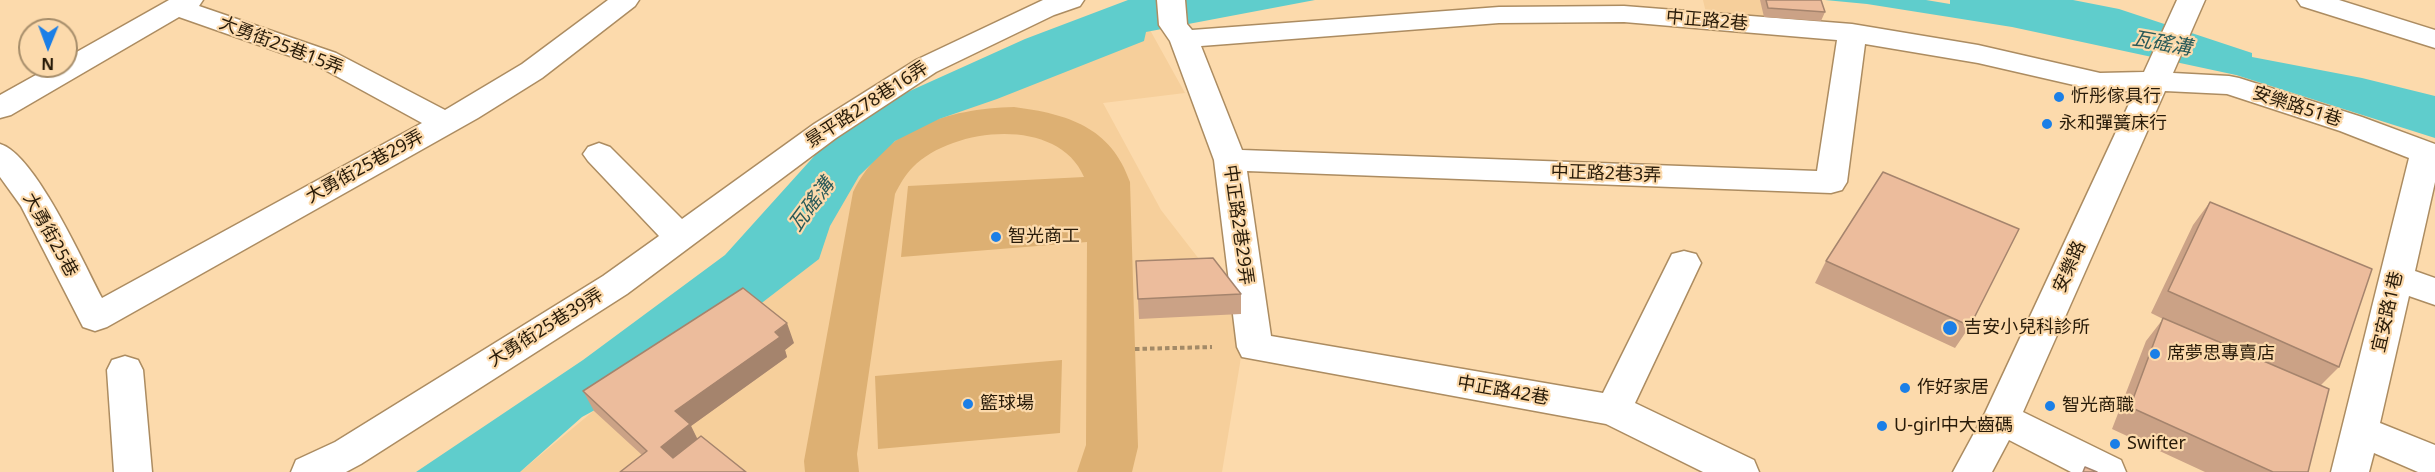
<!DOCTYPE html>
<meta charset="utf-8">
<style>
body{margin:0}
#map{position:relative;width:2435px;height:472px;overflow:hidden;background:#fcdaac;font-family:"Noto Sans",sans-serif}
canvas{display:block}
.north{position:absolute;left:18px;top:18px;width:60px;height:60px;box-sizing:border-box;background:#fcdaac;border:2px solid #a78e6b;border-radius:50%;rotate:181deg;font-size:16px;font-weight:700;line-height:24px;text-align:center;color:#281b09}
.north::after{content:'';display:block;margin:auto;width:21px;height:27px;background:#1b7fe7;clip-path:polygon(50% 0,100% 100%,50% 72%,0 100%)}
</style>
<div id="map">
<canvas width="2435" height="472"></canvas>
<div class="north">N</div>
</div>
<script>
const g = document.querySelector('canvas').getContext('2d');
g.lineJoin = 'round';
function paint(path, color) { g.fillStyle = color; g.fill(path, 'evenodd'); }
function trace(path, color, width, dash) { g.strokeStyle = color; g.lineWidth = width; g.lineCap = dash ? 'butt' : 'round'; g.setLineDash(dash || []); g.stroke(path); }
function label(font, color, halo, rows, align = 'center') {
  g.font = font + ' "Noto Sans","Noto Sans TC",sans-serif'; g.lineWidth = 4.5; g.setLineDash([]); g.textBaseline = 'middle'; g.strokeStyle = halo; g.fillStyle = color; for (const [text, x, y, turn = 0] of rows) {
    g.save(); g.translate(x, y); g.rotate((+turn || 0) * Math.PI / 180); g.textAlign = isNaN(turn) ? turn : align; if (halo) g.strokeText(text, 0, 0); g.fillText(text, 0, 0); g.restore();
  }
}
const built = new Path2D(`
 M1703,0H1815L1821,21L1706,13Z
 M1150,30L1185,93L1103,103L1161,210L1247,321L1222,472H520L632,379L882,135Z`);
const green = new Path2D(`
 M1014,107C1068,114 1111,127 1130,182L1138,447L1132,472H1077L1086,445L1087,242L901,257L908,186L1084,177C1058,116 953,127 913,167C905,175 900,184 895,194L857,454L859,472H805L804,461L853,192C886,128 946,109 1014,107Z
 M1062,360L1060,433L878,449L875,376Z`);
const water = new Path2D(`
 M1128,0H1315L1146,32L1144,41L997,99L939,119L895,141L859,176L830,226L819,259L746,315L626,393L582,417L520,472H416L583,360L725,255L826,143L861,113L1025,39Z
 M1825,0H1926L1950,4V0H2073L2119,9L2252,53V57L2362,78L2435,96V138L2236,75L2012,27L1867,4Z`);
const path = new Path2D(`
 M1135,349L1212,347`);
const minor = new Path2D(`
 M169,0H203L199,6L336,53L445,110L522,64L608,0H639L635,6L542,78L478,118L107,327L95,331L83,327L21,206L0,177V144C35,154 84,264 102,298L422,123L316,65L179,17L11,115L0,118V95L52,66H66V58Z
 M1043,0H1084L1080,6L1054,15L936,72L836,138L627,294L361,464L346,472H291L296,460L335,442L603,276L659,236L588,161L583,154L588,147L599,143L610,147L682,219L814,124L916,60Z
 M1157,0H1185L1187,24L1192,30L1499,7L1624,6L1852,24L1978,45L2100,73L2144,72L2177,0H2205L2173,73L2229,76L2239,78L2362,117L2435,144V182L2415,271L2435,278V305L2409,296L2380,423L2435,445V472H2418L2374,453L2369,472H2331L2409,158L2340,131L2227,94L2165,91L2023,412L2121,460L2126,472H2071L2009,440L1992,472H1953L1985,413L2135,91H2100L1978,63L1865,44L1847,182L1842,190L1831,193L1247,171L1271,336L1603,393L1672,254L1684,251L1696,254L1701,263L1635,403L1754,460L1759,472H1703L1606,424L1242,357L1237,347L1214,160L1170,41L1159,25ZM1624,22L1837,40L1817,171L1242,150L1201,46L1499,23Z
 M2297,0H2339L2435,30V48L2301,6Z
 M125,356L138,360L143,370L152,472H114L107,370L112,360Z`);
const wall = new Path2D(`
 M1760,0H1821L1825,12L1821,21L1764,17Z
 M2210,202L2339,367L2321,385L2308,472H2205L2112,429L2146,341L2163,319L2151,313L2193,225Z
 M1826,261L1970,326L1955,348L1815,283Z
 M1241,294V314L1139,319L1138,299Z
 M794,343L785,350L787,357L691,426L697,439L746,472L642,455L594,411L583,391Z`);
const shadedWall = new Path2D(`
 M787,323L794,343L785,350L787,357L691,426L700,444L671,466L661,447L675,411Z`);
const building = new Path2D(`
 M1766,0H1821L1825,12L1768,8Z
 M1883,172L2019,229L1970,326L1826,261Z
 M2210,202L2372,269L2339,367L2168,291Z
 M1213,258L1241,294L1138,299L1136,261Z
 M743,288L787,323L775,332L780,337L675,411L690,424L661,447L673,458L701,436L746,472H620L647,451L583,391Z
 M2163,318L2329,389L2308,472H2273L2130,407Z
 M2085,467L2097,472H2083Z`);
const markers = [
 [2059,97,6,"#1b7fe7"],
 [2047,124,6,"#1b7fe7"],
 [996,237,6,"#1b7fe7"],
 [1950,328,8,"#1b7fe7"],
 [2155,354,6,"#1b7fe7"],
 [1905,388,6,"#1b7fe7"],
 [968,404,6,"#1b7fe7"],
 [2050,406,6,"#1b7fe7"],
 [1882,426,6,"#1b7fe7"],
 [2115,444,6,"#1b7fe7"]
];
const streetNames = [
 ["中正路2巷",1707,21,5],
 ["大勇街25巷15弄",281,46,21],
 ["景平路278巷16弄",867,105,-33],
 ["安樂路51巷",2297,107,18],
 ["大勇街25巷29弄",365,167,-29],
 ["中正路2巷3弄",1606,174,2],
 ["中正路2巷29弄",1238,225,82],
 ["大勇街25巷",50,235,61],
 ["安樂路",2070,267,-66],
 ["宜安路1巷",2388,312,-77],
 ["大勇街25巷39弄",546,328,-32],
 ["中正路42巷",1503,391,10]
];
const poiNames = [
 ["忻彤傢具行",2071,97],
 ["永和彈簧床行",2059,124],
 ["智光商工",1008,237],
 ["吉安小兒科診所",1964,328],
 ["席夢思專賣店",2167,354],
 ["作好家居",1917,388],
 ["籃球場",980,404],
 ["智光商職",2062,406],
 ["U-girl中大齒碼",1894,426],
 ["Swifter",2127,444]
];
const waterNames = [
 ["瓦磘溝",2162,44,10],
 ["瓦磘溝",812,205,-53]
];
paint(built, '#f6cf9b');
paint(green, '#ddb073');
paint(water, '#5fcdcc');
trace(minor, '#ac8c61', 3);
trace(path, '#a38a67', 4, [4.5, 3]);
paint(minor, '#fff');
paint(wall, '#cba286');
paint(shadedWall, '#a5846d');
paint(building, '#ecbc9c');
trace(building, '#a5846d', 1.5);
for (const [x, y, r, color] of markers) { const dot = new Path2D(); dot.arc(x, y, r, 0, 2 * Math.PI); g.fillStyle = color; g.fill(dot); trace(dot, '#fcdaac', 2); }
label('18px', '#281b09', '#fcdaac', streetNames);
label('18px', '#281b09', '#fcdaac', poiNames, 'left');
label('italic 20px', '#2a5a59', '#fcdaac', waterNames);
</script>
